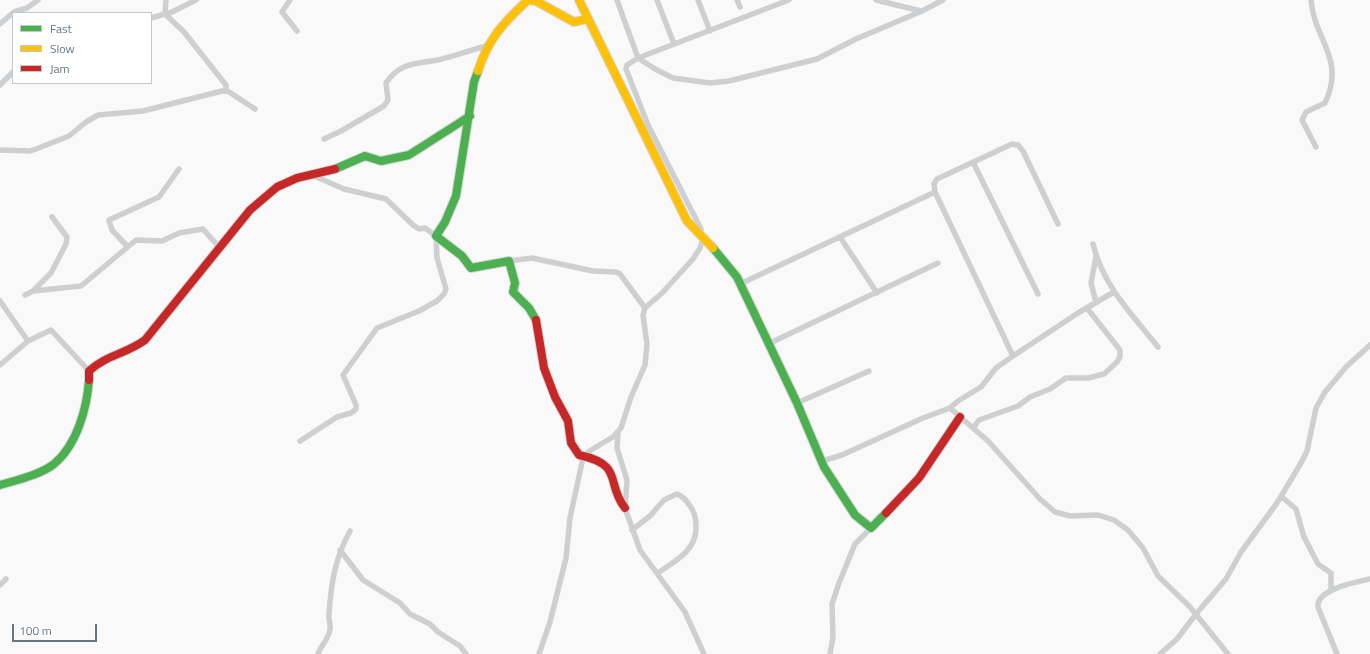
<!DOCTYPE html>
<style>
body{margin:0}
#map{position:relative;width:1370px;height:654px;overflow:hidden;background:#f9f9f9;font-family:"Titillium Web",sans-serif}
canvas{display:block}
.legend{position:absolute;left:12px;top:12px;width:140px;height:72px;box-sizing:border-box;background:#fff;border:1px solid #c1c8cd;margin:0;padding:5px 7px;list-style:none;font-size:12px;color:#657683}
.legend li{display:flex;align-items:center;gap:8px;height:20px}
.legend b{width:20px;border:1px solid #c1c8cd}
.scale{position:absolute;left:12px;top:624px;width:85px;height:18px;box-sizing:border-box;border:2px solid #657683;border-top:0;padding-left:5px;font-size:12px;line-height:14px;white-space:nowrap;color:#657683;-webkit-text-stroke:3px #fff;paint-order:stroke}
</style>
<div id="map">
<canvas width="1370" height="654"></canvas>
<ul class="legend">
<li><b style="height:5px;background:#4caf50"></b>Fast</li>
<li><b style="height:5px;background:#ffc107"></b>Slow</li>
<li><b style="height:5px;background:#c62828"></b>Jam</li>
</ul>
<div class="scale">100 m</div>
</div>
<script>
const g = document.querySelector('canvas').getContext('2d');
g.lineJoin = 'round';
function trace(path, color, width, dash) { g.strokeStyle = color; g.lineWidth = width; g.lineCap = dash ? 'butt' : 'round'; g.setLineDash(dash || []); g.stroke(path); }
const street = new Path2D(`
 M166,0L165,14L184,32L226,85V90
 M290,0L282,12L297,31
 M617,0L638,58L655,69L673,78L710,83L729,81L817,59L856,39L922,11L943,0
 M657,0L674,44
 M698,0L710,31
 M737,0L740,7
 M876,0L921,11
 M1311,0C1314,40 1346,58 1325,103L1306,112L1302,120L1316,147
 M151,18L172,12L196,0
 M0,24L14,12L27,8L38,0
 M0,85L13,72
 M324,139L341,131L384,106L388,100L386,83C400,62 416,64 438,60C455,56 472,50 489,45
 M0,150L30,151L36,149L69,136L86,122L98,115L143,111L226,90L255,109
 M973,162L1038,294
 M700,236L701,229L648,125L626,69L627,65L638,58L789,0
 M840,237L877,293
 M1093,244C1103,286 1132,314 1158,347
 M127,246L112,230L109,220L159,197L179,169
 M1096,257L1091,283L1096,302
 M509,261L532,258L593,271L616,272L620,274L645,308
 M740,284L935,192
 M33,291L51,273L66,244L67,237L52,217
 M25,295L33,291L81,286L136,240L162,241L179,233L203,229L219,247
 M0,301L28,341L0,365
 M28,341L51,330L89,371
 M768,344L938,263
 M1013,356L935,192L934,184L937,179L1012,144L1018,145L1023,151L1058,224
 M797,403L869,371
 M950,408L958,401L981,387L996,368L1013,356L1078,313L1114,292
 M974,427L979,420L1018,406L1030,397L1050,389L1066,378H1088L1104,374L1117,362L1120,357V350L1087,308
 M618,433L617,448L627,480L625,508L640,550L685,612L704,654
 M300,441L337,417L351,413L356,409V405L343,375L377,328L419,311L437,301L444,294L446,289L437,258L436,236L425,228L419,229L413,225L386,199L344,189L312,175
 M822,461L842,455L923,418L950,408L988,441L1040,499L1055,512L1070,516L1098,515L1114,520L1128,530L1143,548L1158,576L1190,607L1228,654
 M1282,497L1296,509L1304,537L1318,564L1331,573V591
 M632,530L650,516L664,500L677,494C684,496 688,503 692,509C696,516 696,522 696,530C694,553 674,561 658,573
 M340,550L363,580L400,603L410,614L430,624L438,632L460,646L466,654
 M0,585L6,579
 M318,654C321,645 329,639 330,629C331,624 328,619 329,614C331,584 335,558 350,531
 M539,654L550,622L566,558L570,518L583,458L591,450L613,437L621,428L631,397L645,365L647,344L643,315L645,308L662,293L693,259L700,248L703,238
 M830,654L833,637L832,604L839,583L855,544L871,528
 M1160,654L1177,639L1196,614L1226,579L1241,552L1277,503L1301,463L1307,451L1316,408L1325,392L1346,367L1370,345
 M1337,654L1318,607C1316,589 1357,582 1370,579`);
const fast = new Path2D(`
 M478,71L474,82L456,196L445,222L436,236L462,256L471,268L509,261L515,283L513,292L529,308L536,320
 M335,169L365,156L381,161L409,155L470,116
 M713,248L737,277L797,403L824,467L855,515L871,528L886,513
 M0,485C17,480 40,475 54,464C77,445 87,408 89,380`);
const slow = new Path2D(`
 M579,0L687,221L713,248
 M478,71C488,39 504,22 528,0L536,1L574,22L587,19`);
const jam = new Path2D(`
 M536,320L544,368L555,397L568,421L571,443L579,455C625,465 605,483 625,508
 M89,380V371C106,355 126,354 145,340L250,210L277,187L297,178L335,169
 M886,513L919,478L960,417`);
trace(fast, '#d5d6d7', 10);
trace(slow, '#d5d6d7', 10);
trace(jam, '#d5d6d7', 10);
trace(street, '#cecfd0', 5.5);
trace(fast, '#4caf50', 8);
trace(slow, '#ffc107', 8);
trace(jam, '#c62828', 8);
</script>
